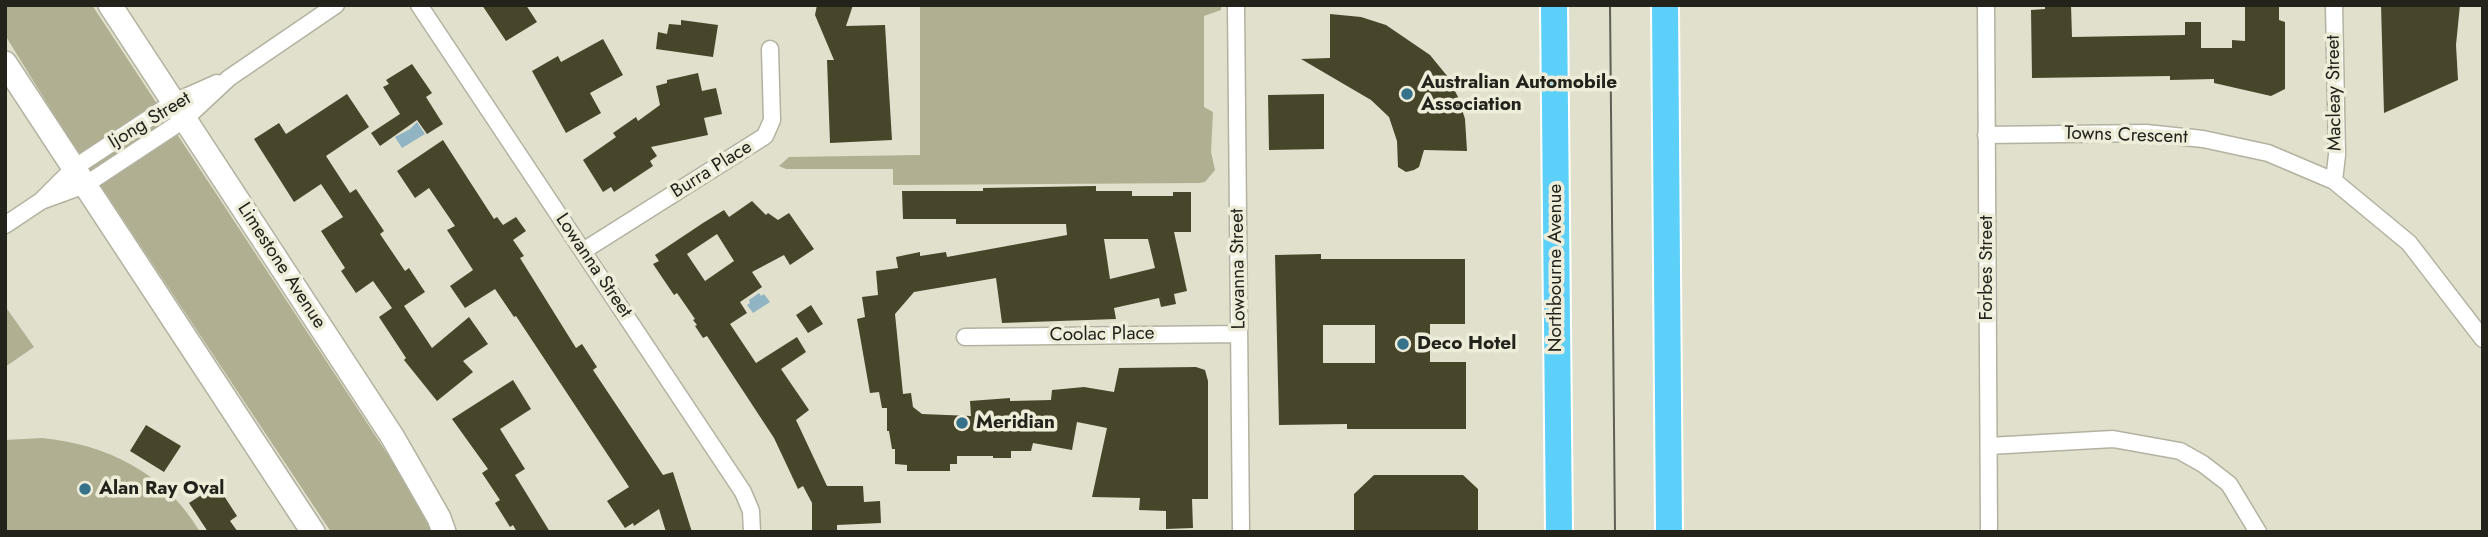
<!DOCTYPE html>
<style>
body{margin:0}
#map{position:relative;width:2488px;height:537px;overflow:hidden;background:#e0e0cd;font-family:Jost,sans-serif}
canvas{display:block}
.frame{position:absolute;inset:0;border:7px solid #23231c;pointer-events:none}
</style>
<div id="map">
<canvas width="2488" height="537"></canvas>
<div class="frame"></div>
</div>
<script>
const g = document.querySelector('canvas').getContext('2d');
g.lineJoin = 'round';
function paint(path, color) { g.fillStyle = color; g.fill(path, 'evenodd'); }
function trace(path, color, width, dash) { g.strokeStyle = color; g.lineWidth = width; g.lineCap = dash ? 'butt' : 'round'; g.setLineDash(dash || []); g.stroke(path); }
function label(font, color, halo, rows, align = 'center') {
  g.font = font + ' Jost,sans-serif'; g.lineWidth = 7; g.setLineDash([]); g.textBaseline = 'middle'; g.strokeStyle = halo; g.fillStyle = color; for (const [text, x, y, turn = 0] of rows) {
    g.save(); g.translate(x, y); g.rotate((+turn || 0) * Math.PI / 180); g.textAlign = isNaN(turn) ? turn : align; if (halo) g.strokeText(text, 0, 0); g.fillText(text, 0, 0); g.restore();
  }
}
const green = new Path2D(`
 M5,5H92L419,502L433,532H331L63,129L5,35Z
 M920,5H1221V10L1204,16V107L1213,112L1211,152L1215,170L1205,182L1199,183L893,185V169H786L779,166L789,157L920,155Z
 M5,306L34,347L5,367Z
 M42,438C107,444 166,474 200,532H5V440Z`);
const water = new Path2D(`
 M417,122L425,134L402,148L395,137L410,129Z
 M759,293L761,296L764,294L770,302L753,313L747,305L750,303L749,300Z`);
const building = new Path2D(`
 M482,5H526L537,22L506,41Z
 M817,5H853L846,26L885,25L892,140L830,143L827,60H834L815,15Z
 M2045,5H2071L2072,37L2185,35V22H2201V48H2232V40L2245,41V5H2279V20L2285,22V89L2271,96L2214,83V79L2170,80V76L2032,78L2031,10L2045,9Z
 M2381,5H2460L2456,45L2458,80L2384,113Z
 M1330,14L1361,17L1386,25L1430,55L1448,77L1458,97L1465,119L1467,151L1424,150L1419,167L1414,170L1406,172L1398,167L1397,141L1389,117L1371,100L1301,59L1330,58Z
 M681,20L718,25L713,57L656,49L658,32L667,34L669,24L681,25Z
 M603,39L623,75L590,93L601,113L566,133L532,71L558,56L561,62Z
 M412,64L432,93L426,97L443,124L427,134L417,120L380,146L371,133L400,114L383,87L389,84L386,80Z
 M698,73L702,91L716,88L722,114L704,118L708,135L651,147L657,156L650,161L653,166L614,192L611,187L603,192L583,160L616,137L613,133L636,117L638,121L660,105L656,86L667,83V80Z
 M347,94L369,127L326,156L350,193L356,189L384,231L380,234L405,271L409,268L425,292L404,306L432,348L469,317L488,344L463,361L473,372L437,401L404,360L406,358L379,317L392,308L373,281L356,293L341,271L345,268L321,231L343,217L321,184L294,202L254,139L279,123L286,134Z
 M1324,94V149L1269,150L1268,95Z
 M443,140L494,219L497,217L503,225L516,217L526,231L513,240L524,256L520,258L576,348L582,344L597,367L593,370L663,475L673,472L692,532H666L659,509L634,526L633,523L625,528L607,501L629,487L516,316L514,317L495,289L465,308L450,286L473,270L447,230L455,226L429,188L415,198L397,171Z
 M1096,186V191H1132V196H1173V192H1191V232H1174L1187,291L1174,294L1176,304L1161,307L1159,298L1114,308L1116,319L1002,323L996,278L914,292L895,314L903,394L911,393L913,407L922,414L971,416L970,401L1010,398V401L1051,400L1052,390L1084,387L1114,392L1119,368L1196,367L1205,370L1208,381V499H1192L1193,528L1166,529V511L1139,510L1140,498L1092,497L1107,428L1077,422L1072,450L1033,443L1031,451H1011V458H993V456H957V464H950V471H907V465L895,464V449H892L889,431H887V408H882L879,392L870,393L857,319L865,317L862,297L878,295L876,271L898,268L896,257L920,252V256L946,252L947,257L1067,235L1066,224H956V219H903L902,191H983V188ZM1104,239H1148L1155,268L1110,279Z
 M752,201L766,215L768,213L778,220L789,213L814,249L790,265L784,255L752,272L762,287L740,302L747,313L730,324L756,363L797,337L806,352L781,369L809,410L796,420L827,486H863L864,502L880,501L881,523L837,525V531H812V503L803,486L798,489L774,438L707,336L703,338L695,326L697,325L693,320L695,319L677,293L674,295L653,264L659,261L655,255L703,223L724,210L729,217ZM717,234L734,261L705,281L687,254Z
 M1321,254V259H1465V324H1430V362H1466V429H1347V424L1279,425L1275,255ZM1323,325H1375V363H1323Z
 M811,305L823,324L808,333L796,315Z
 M513,380L531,409L500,429L525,469L515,475L550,532H517L513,525L510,527L495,503L500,500L482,473L488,469L452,419Z
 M146,425L181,446L164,472L130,451Z
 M1374,475H1463L1478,489V532H1354V494Z
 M217,485L237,516L230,521L238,532H208L189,503Z`);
const minor = new Path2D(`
 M419,5L743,492L751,511L752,532
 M1236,5L1241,532
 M1986,5L1989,532
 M1986,135L2146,133L2203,139L2268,153L2334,181L2409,243L2483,339
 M2334,181L2337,155L2334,5
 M41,201L85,185L185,119L229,78L336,5
 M5,225L41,201L74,168L174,102L217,83
 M583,251L765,136L772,120L770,49
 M965,337L1239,334
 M1989,446L2113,439L2180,451L2203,464L2229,484L2258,532`);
const secondary = new Path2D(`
 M110,5L392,436L439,518L444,532
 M5,63L313,532`);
const trunk = new Path2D(`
 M1554,5L1559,532
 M1665,5L1669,532`);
const tram = new Path2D(`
 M1610,5L1615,532`);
const markers = [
 [1407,94,7,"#367289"],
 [1403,344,7,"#367289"],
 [962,423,7,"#367289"],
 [85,489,7,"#367289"]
];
const poiNames = [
 ["Australian Automobile",1421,83],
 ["Association",1421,105],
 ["Deco Hotel",1417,344],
 ["Meridian",976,423],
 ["Alan Ray Oval",99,489]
];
const streetNames = [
 ["Macleay Street",2335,93,-91],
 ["Ijong Street",150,121,-31],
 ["Towns Crescent",2126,136,2],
 ["Burra Place",712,170,-32],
 ["Limestone Avenue",281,266,57],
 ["Lowanna Street",593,266,56],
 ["Northbourne Avenue",1556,268,-90],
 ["Forbes Street",1987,268,-90],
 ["Lowanna Street",1239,269,-91],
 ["Coolac Place",1102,335,-1]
];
paint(green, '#b0af91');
paint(water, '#91b4c3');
paint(building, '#47462a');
trace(minor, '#b3b2a0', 19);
trace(secondary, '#b3b2a0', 26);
trace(trunk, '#fff', 30);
trace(minor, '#fff', 16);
trace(secondary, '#fff', 23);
trace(trunk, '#5cd0f8', 26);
trace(tram, '#5f5f54', 2);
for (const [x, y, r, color] of markers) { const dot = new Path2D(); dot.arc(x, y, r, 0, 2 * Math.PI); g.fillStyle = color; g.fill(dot); trace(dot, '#eeedda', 2.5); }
label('bold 19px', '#23231c', '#eeedda', poiNames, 'left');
label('19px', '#23231c', '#eeedda', streetNames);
</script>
